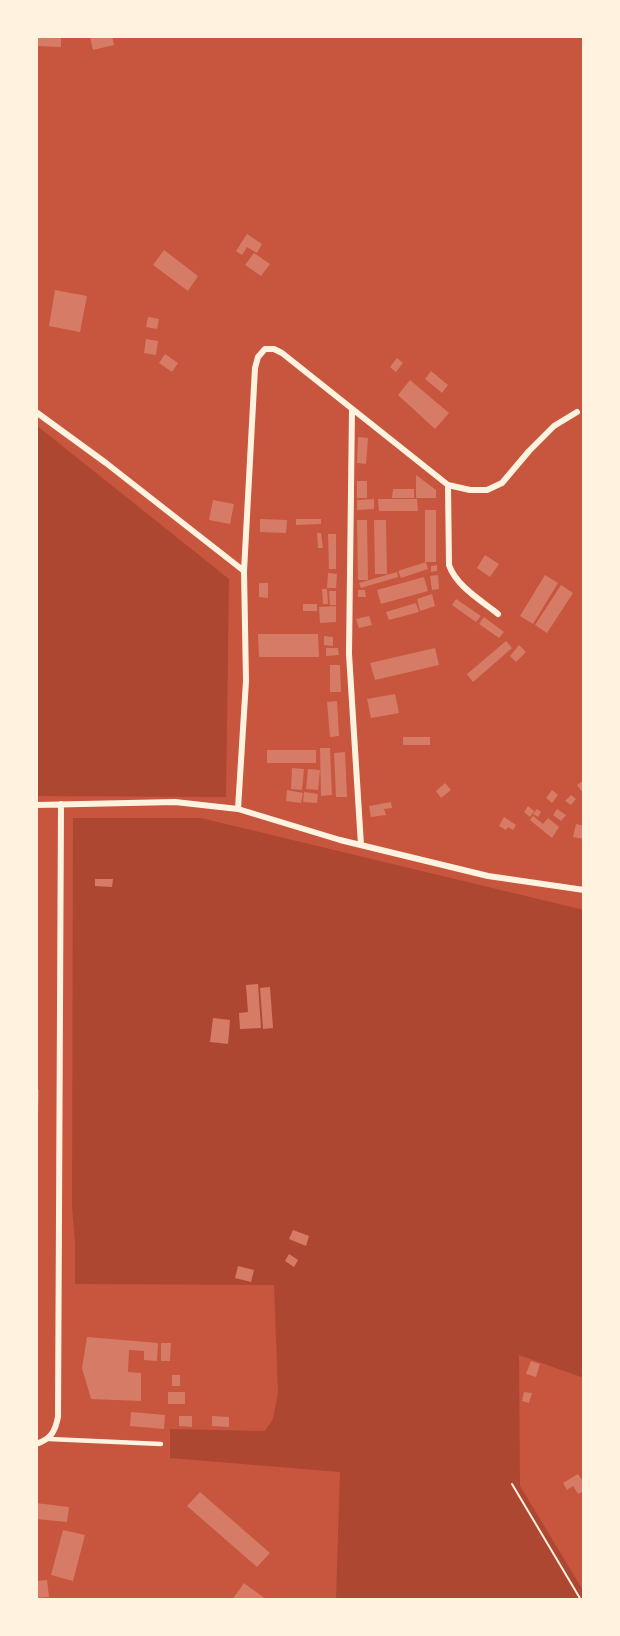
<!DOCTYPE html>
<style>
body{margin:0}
#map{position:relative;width:620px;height:1636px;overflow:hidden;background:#c8553d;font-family:Ubuntu,sans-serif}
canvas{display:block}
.frame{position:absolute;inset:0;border:38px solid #fff3e0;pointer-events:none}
</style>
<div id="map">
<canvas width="620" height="1636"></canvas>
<div class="frame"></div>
</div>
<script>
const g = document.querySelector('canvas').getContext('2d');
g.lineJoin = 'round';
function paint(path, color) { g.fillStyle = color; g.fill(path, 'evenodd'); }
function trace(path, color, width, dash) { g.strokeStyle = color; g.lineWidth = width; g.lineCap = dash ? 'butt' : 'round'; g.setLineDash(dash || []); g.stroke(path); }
const green = new Path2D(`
 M36,425L229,579L226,797L36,796Z
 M73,818H201L584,910V1378L519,1355L520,1486L584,1592V1600H336L340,1472L170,1458V1429L265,1431L273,1419L278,1393L274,1285L75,1284V1241L72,1208Z`);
const building = new Path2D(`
 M36,36H61V47L36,46Z
 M93,36H112L114,45L93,50L90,37Z
 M247,234L262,244L257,253L247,247L242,255L236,251Z
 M164,250L198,276L188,291L153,265Z
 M254,253L270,264L261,276L245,265Z
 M55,290L87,296L80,332L49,326Z
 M148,317L159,319L157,329L146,327Z
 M146,339L158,341L156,355L144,353Z
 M165,354L178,363L172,372L159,363Z
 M397,358L403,363L396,372L390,367Z
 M431,371L448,385L442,393L425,379Z
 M410,380L449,413L435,429L398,395Z
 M358,437L368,438L366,464L357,463Z
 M416,475L436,490V498H416Z
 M357,481H367V498H357Z
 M393,489H414V498H392Z
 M374,499V509L357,510V500Z
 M378,499H417L418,511H379Z
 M213,500L234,504L230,524L209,520Z
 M425,510H436V562H425Z
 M260,519L287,520L286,533L260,532Z
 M296,519H321V524L296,525Z
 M357,520H367L368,580H358Z
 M374,520H386L387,574H375Z
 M317,533H321L323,548H318Z
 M328,534H336V569H329Z
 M485,555L499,564L490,577L477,568Z
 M426,562L428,569L401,578L398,571Z
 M437,565V571L431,572V566Z
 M397,572L398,577L361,588L359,583Z
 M328,573L337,574L336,588H327Z
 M438,575L439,589L432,590L430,576Z
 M545,575L558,583L533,624L520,616Z
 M424,577L428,591L381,604L377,590Z
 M259,583H268V598L259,597Z
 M561,585L573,593L547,633L535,625Z
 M322,589H327L328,604H323Z
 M358,590H365L366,597H358Z
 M329,591H336V605H330Z
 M432,594L435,606L420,611L417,599Z
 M456,599L481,616L476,622L452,605Z
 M416,603L419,612L389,620L386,612Z
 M303,604H317V611H303Z
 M336,606V622L320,623L319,607Z
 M369,616L372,625L359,628L356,619Z
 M484,617L504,632L499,638L479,624Z
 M258,634H318L319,657H259Z
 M324,636L333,637V646L324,645Z
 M506,641L512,648L473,682L467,674Z
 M519,645L526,652L516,662L510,656Z
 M326,648H338L339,655L326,656Z
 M435,648L439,665L375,680L370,663Z
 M330,665H340L341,692H330Z
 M395,694L399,713L371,718L367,699Z
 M337,701L339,736L330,737L327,702Z
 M403,737H430V745H403Z
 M320,748H330L332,795L321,796Z
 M267,750H316V763H267Z
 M345,752L347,797H336L334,753Z
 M292,768L304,769L302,790L291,789Z
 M308,769L320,770L318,790L306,789Z
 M584,780V794L577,785Z
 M445,783L451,790L441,798L436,791Z
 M287,790L303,793L301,803L286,801Z
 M552,790L558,795L552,803L546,798Z
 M304,792L318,794L317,803L303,802Z
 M571,795L576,799L571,805L565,801Z
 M391,802L392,808L384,809L386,815L371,817L369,806Z
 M528,806L534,811L530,817L524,812Z
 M537,809L541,812L538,817L533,814Z
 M557,809L566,815L561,821L553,815Z
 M533,816L543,824L548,818L559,827L552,838L530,820Z
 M504,817L516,825L513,830L508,827L506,830L499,826Z
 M576,824L584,826V839L573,837Z
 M95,879H113L112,887L95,886Z
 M258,984L261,1028L240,1029L239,1013L248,1012L246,985Z
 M270,987L273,1028L263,1029L260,988Z
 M213,1018L230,1020L228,1044L210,1042Z
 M36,1090H39L38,1119H36Z
 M293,1230L309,1236L306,1246L289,1239Z
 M289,1254L298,1260L294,1267L285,1261Z
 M238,1266L254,1270L251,1282L235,1278Z
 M87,1337L158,1343L157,1361L144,1360V1351L129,1350L128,1372L141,1373V1401L91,1399L82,1368Z
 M161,1343H171L170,1361H161Z
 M531,1361L540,1364L536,1377L526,1374Z
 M172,1375H180V1386H172Z
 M168,1392H185V1404H168Z
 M524,1392L532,1393L529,1403L522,1401Z
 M131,1412L165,1415L164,1429L130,1426Z
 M179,1416H192V1427L179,1426Z
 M212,1416L229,1417V1427L212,1426Z
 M578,1474L584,1483V1491L578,1494L573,1486L567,1490L563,1483Z
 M200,1492L270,1553L257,1567L187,1506Z
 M36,1503L69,1507L67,1522L36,1519Z
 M63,1530L85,1535L73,1581L51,1575Z
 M47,1580L49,1597L36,1598V1581Z
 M244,1583L267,1600H232Z`);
const path = new Path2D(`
 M512,1484L581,1600`);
const service = new Path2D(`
 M49,1439L161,1444`);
const minor = new Path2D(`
 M352,409L349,654L361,845
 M36,412L106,463L244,571
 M448,485L470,490H487L502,483L529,451L554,426L577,412
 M36,805L175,802L238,809L340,840L488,876L584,890
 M238,809L246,681L244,571L255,368L258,357L265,349H274L282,353L448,485L449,565C456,586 482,601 498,614
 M36,1444C51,1439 55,1432 58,1417L61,804`);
paint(green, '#ae4732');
paint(building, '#d67c66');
trace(path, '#fff3e0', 2);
trace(service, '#fff3e0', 4.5);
trace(minor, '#fff3e0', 6);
</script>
